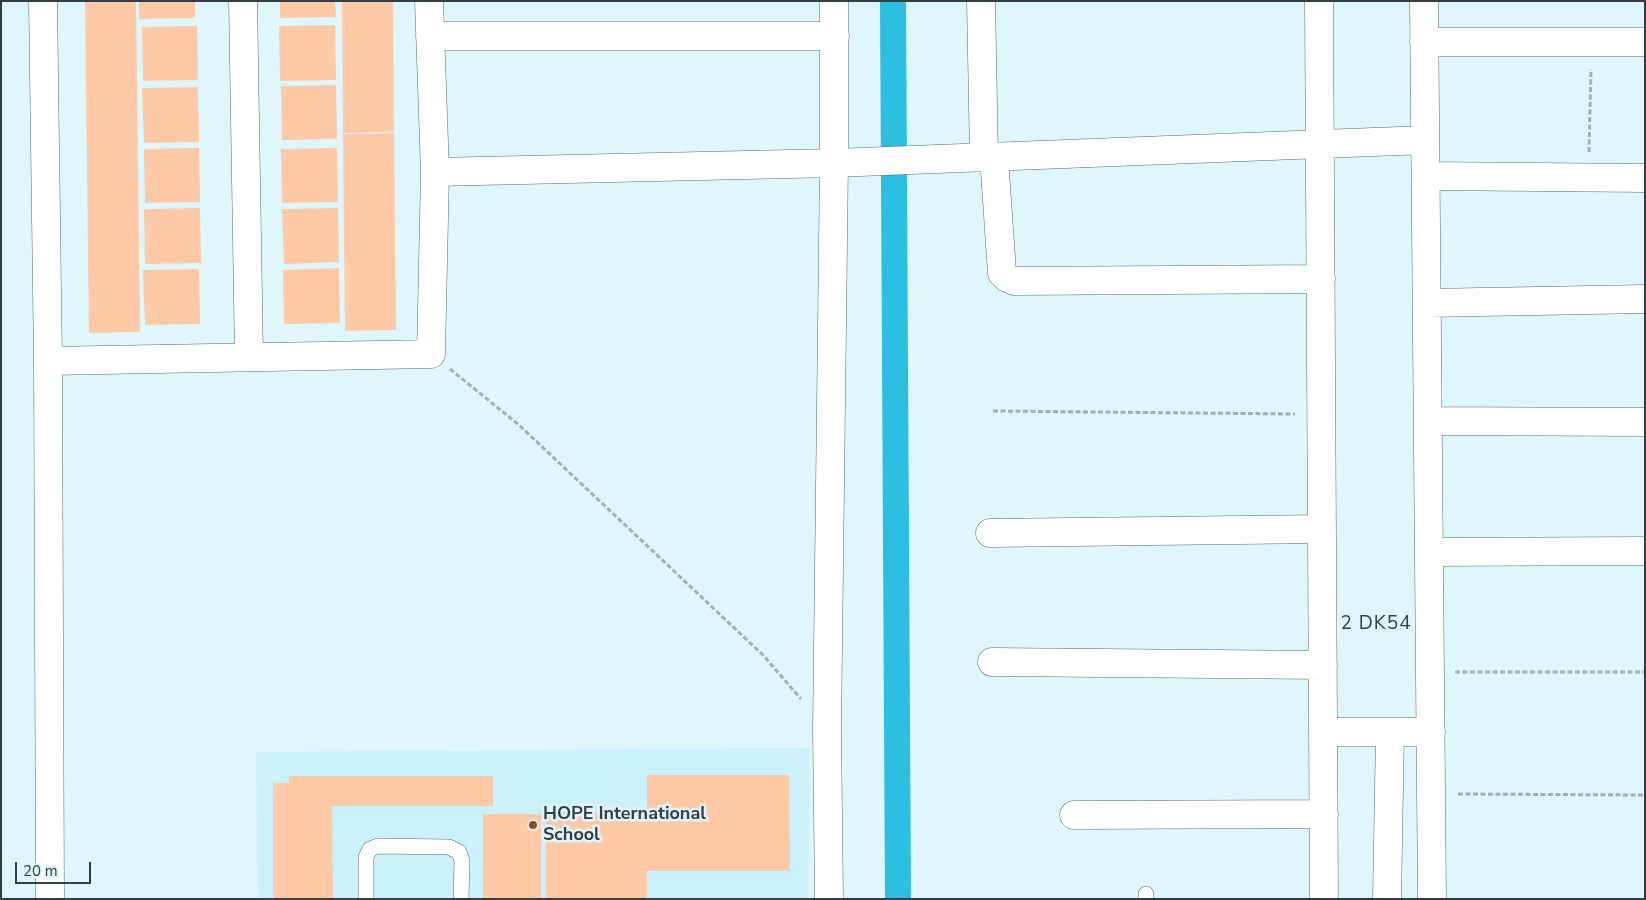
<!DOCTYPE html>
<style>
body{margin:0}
#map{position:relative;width:1646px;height:900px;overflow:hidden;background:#dff6fd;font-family:"Nunito Sans",sans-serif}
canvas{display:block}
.frame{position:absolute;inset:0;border:2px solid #323e41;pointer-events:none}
.scale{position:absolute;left:15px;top:862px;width:76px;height:22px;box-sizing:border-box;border:2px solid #323e41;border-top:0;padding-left:6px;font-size:15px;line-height:18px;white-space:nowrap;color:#323e41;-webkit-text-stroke:4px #dff6fd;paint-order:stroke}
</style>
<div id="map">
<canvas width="1646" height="900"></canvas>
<div class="frame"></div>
<div class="scale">20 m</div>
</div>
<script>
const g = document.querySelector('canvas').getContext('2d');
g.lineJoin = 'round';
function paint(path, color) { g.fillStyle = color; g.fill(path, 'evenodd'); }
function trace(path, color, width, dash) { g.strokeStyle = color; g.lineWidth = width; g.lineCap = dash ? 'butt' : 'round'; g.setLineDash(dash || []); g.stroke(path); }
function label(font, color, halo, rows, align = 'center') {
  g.font = font + ' "Nunito Sans",sans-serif'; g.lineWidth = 5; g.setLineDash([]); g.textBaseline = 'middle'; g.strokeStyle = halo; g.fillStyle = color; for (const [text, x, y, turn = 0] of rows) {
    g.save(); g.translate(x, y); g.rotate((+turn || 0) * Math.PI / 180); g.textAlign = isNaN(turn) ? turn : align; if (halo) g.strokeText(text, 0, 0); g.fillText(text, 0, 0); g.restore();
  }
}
const built = new Path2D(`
 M810,748L808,899H258L256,752Z`);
const canal = new Path2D(`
 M893,1L898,899`);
const building = new Path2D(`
 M85,1H136L140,332L89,333Z
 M139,1H195V18L139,19Z
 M280,1H335L336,17L280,18Z
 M342,1H393L394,132L343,133Z
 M335,25L336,80L280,81L279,26Z
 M197,26L198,80L143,81L142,27Z
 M336,85L337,139L282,140L281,86Z
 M198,87L199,142L144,143L142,88Z
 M394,133L396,330L345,331L343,134Z
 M199,148L200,202L145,203L144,149Z
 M337,148L338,202L282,203L281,149Z
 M200,208L201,263L145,264L144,209Z
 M338,208L339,262L284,264L282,209Z
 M339,268L340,323L284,324L283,270Z
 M199,269L200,324L145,325L143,270Z
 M647,775H789L790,871H647V899H546V812H647Z
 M289,776H493V806H332L333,898L273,899V783H289Z
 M483,814H541V899H483Z`);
const path = new Path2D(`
 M1589,152L1591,69
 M450,369L519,425L763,655L801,699
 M993,411L1295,414
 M1455,672H1645
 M1458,794L1645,795`);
const service = new Path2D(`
 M366,899V857L370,849L378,846L449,847L459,852L462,861L461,899
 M1146,899V894`);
const minor = new Path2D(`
 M43,1L48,361L50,899
 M243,1L249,357
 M981,1L984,158
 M1319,1L1324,899
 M1424,1L1432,899
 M430,36H835
 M1424,42H1645
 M994,157L1002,273L1007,278L1014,281L1321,279
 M435,172L834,163L1425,140
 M1426,176L1645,178
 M1427,303L1645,299
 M48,361L431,354L435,172L429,1
 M1428,421L1645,422
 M990,533L1322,529
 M1429,552L1645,551
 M992,662L1323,665
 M1323,732H1431
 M1074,815L1324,814
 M829,899L827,729L834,163V1
 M1387,899L1390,732`);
const markers = [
 [533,825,5,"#8e4d19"]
];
const poiNames = [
 ["HOPE International",543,815],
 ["School",543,836]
];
const neighbourhoodNames = [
 ["2 DK54",1376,624]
];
paint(built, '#cbf1fd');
trace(canal, '#2dbfe1', 26);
paint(building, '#fdc9a7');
trace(service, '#516b72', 16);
trace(minor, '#516b72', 29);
trace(path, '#9eb1b7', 3, [5, 2.5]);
trace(service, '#fff', 15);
trace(minor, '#fff', 28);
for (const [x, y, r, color] of markers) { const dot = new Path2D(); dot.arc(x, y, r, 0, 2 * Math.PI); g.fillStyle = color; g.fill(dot); trace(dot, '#dff6fd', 2); }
label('bold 18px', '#323e41', '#dff6fd', poiNames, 'left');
g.letterSpacing = '1px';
label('19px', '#323e41', '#dff6fd', neighbourhoodNames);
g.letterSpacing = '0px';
</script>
